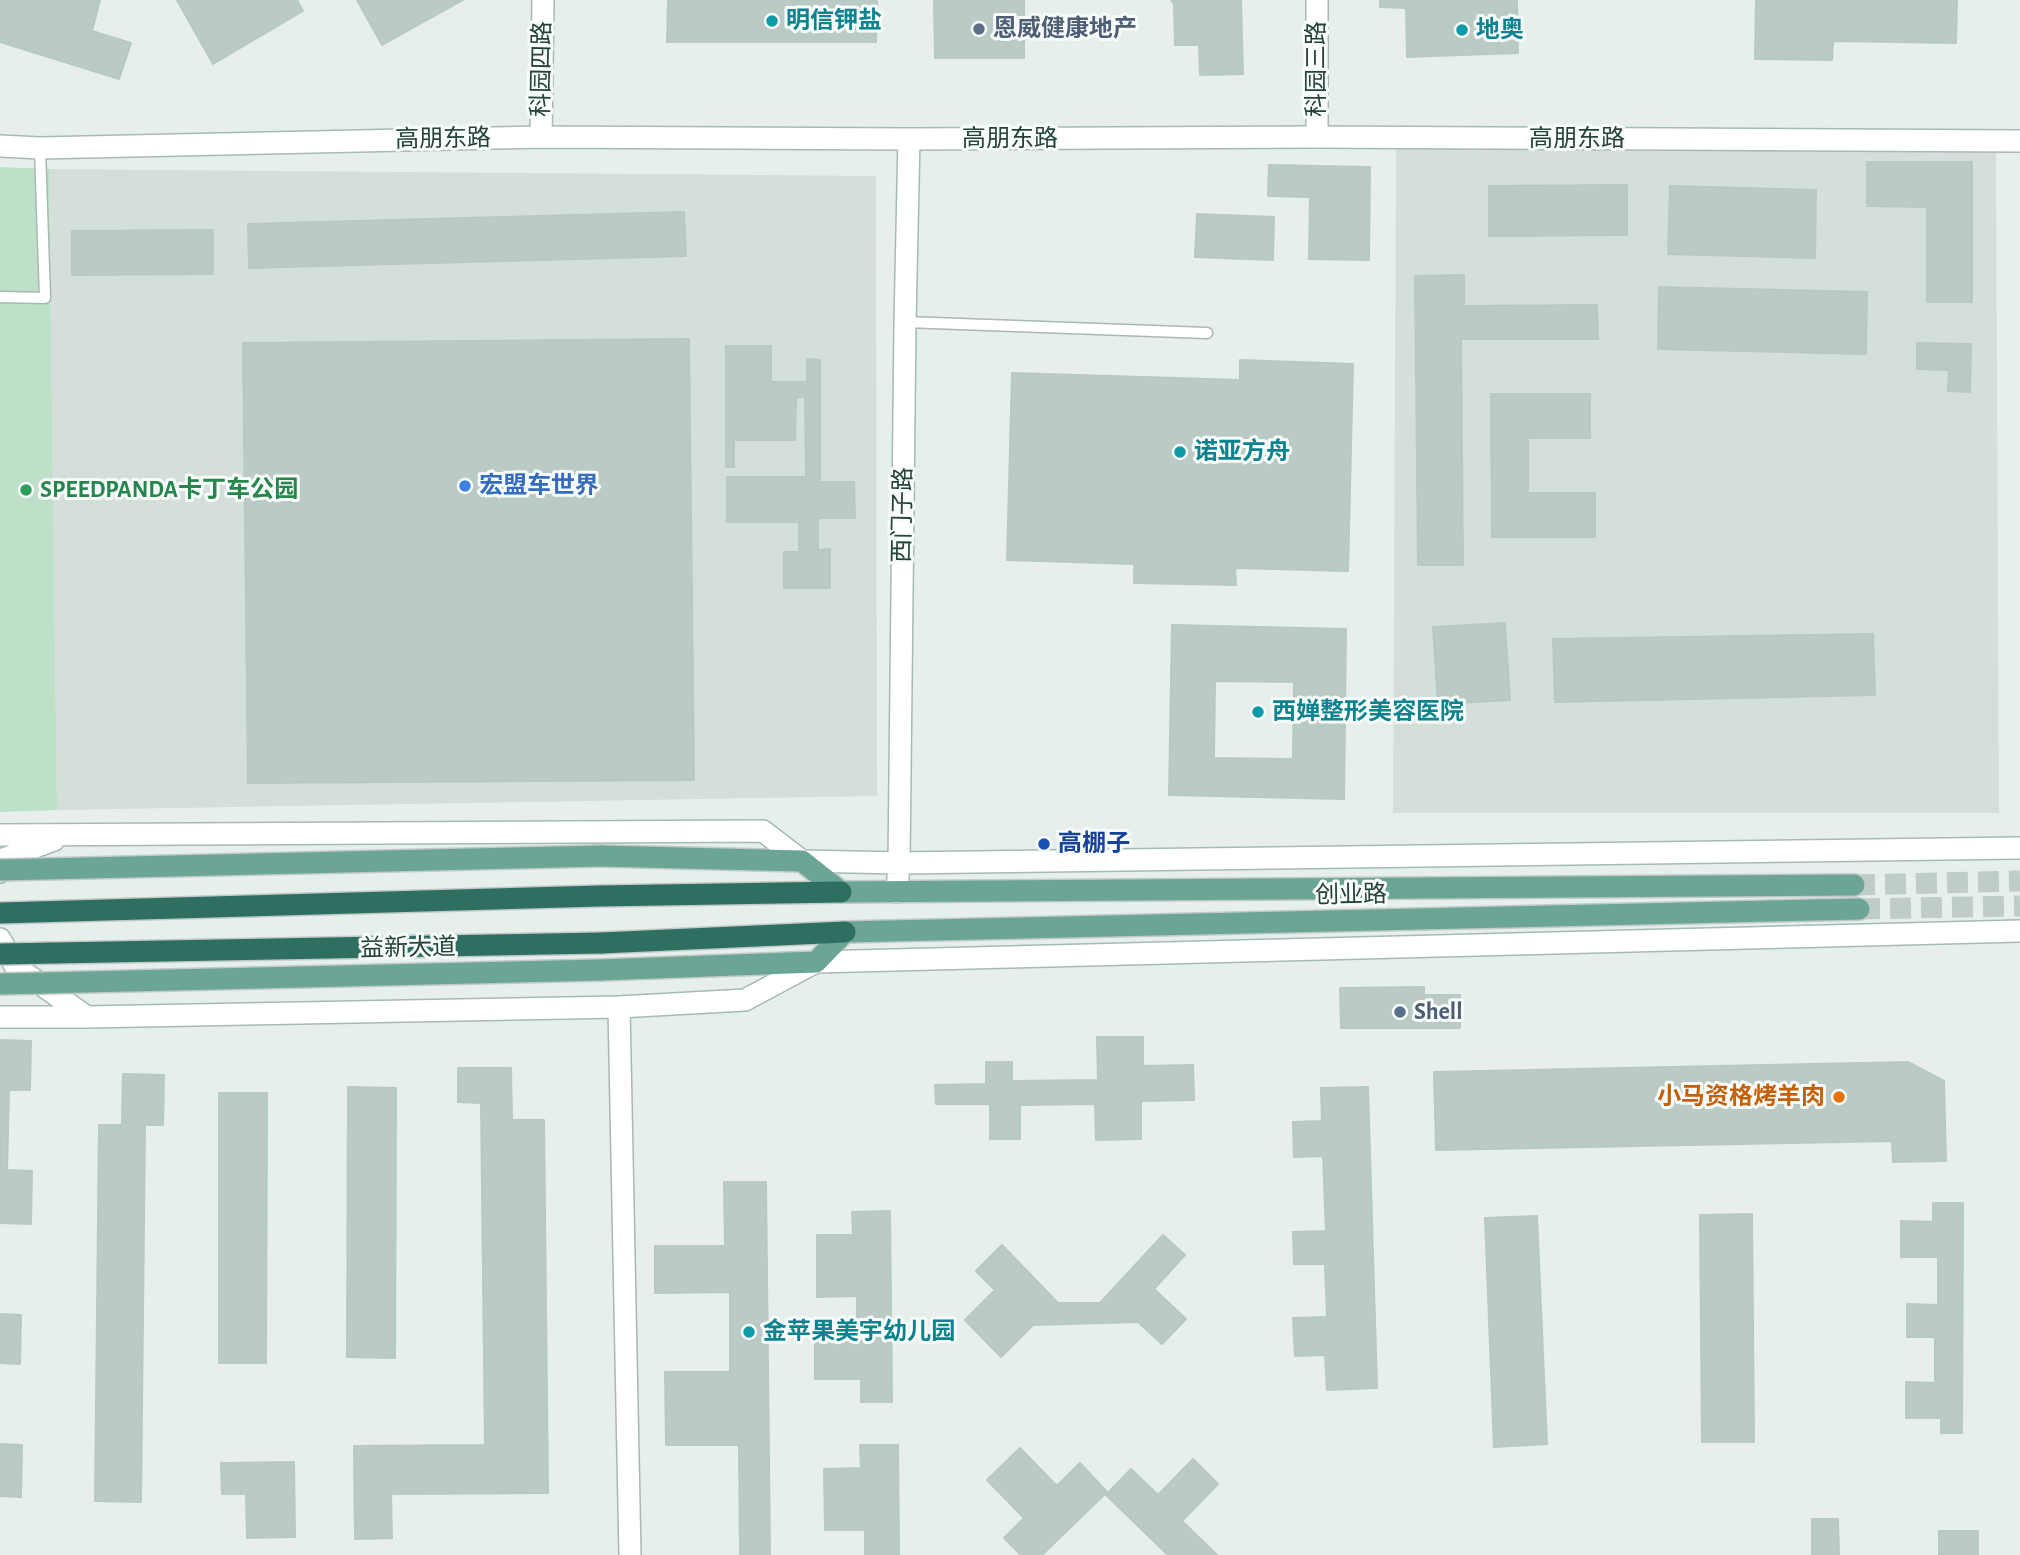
<!DOCTYPE html>
<meta charset="utf-8">
<style>
body{margin:0}
canvas{display:block;background:#e6efeb}
</style>
<canvas width="2020" height="1555"></canvas>
<script>
const g = document.querySelector('canvas').getContext('2d');
g.lineJoin = 'round';
function paint(path, color) { g.fillStyle = color; g.fill(path, 'evenodd'); }
function trace(path, color, width, dash) { g.strokeStyle = color; g.lineWidth = width; g.lineCap = dash ? 'butt' : 'round'; g.setLineDash(dash || []); g.stroke(path); }
function label(font, color, halo, rows, align = 'center') {
  g.font = font + ' "Alegreya Sans","Noto Sans SC",sans-serif'; g.lineWidth = 6; g.setLineDash([]); g.textBaseline = 'middle'; g.strokeStyle = halo; g.fillStyle = color; for (const [text, x, y, turn = 0] of rows) {
    g.save(); g.translate(x, y); g.rotate((+turn || 0) * Math.PI / 180); g.textAlign = isNaN(turn) ? turn : align; if (halo) g.strokeText(text, 0, 0); g.fillText(text, 0, 0); g.restore();
  }
}
const built = new Path2D(`
 M1396,149L1996,151L1999,813H1393Z
 M49,169L876,176L877,796L57,810Z`);
const green = new Path2D(`
 M0,167L49,169L57,810L0,812Z`);
const building = new Path2D(`
 M0,0H100L92,31L131,43L119,79L0,42Z
 M177,0H297L303,11L213,64Z
 M357,0H463L382,45Z
 M668,0H877L876,42H667Z
 M934,0H1024V58H935Z
 M1171,0H1241L1243,74L1200,75L1199,45H1175L1174,4Z
 M1380,0H1517L1518,53L1407,57L1406,8L1380,7Z
 M1756,0H1957L1956,43L1833,41L1832,60L1755,59Z
 M1867,162H1972V302H1927V207L1867,206Z
 M1269,165L1370,167L1369,260L1309,259L1310,197L1268,196Z
 M1627,185V235L1489,236V186Z
 M1670,186L1816,190L1815,258L1668,254Z
 M684,212L686,256L249,268L248,224Z
 M1197,214L1274,217L1273,260L1195,257Z
 M213,230V274L72,275V231Z
 M1464,275V306L1597,305L1598,339H1461L1463,565H1418L1415,276Z
 M1659,287L1867,292L1866,354L1658,349Z
 M689,339L694,780L248,783L243,343Z
 M1917,343L1971,344L1970,392L1948,391L1949,370L1917,369Z
 M726,346H771V382H807V359L820,360V482H854L855,518H818V550L830,549V588H784V552H799V522H727V477H806L805,397H796L795,440H734V467H726Z
 M1240,360L1353,364L1348,571L1235,568L1236,585L1134,583L1135,523L1134,564L1007,560L1012,373L1240,380Z
 M1491,394H1590V438H1528V493H1595V537H1492Z
 M1505,623L1510,700L1438,704L1433,627Z
 M1172,625L1346,629L1344,799L1169,795Z
 M1873,634L1875,695L1555,702L1553,639Z
 M1215,681L1294,682L1293,759L1214,758Z
 M1424,987V995H1460V1028H1341L1340,988Z
 M1097,1037H1143V1066L1193,1065L1194,1100L1141,1101V1139L1096,1140L1095,1104L1020,1105V1139H990V1104H936L935,1085L986,1084V1062H1012V1081L1098,1080Z
 M0,1040L31,1041L30,1090H9L7,1170L32,1171L31,1224L0,1223Z
 M1908,1062L1944,1081L1946,1161L1893,1162L1892,1141L1436,1150L1434,1072Z
 M458,1068H511L512,1120H544L548,1493L391,1494L392,1538L355,1539L354,1446L485,1445L481,1103L458,1102Z
 M123,1074L164,1075L163,1125H145L141,1502L95,1501L99,1125H122Z
 M348,1087L396,1088L395,1358L347,1357Z
 M1368,1087L1377,1388L1327,1390L1325,1355L1295,1356L1293,1318L1327,1317L1325,1264H1294L1293,1232L1326,1231L1323,1156L1294,1157L1293,1122L1322,1121L1321,1088Z
 M219,1093H267L266,1363H219Z
 M724,1182H766L770,1555H740L739,1445H666L665,1372H730V1292L655,1293V1246H725Z
 M1933,1203H1963L1962,1433H1941V1418H1906V1382L1935,1383V1337H1907V1304L1938,1305V1257H1901V1221L1933,1222Z
 M890,1211L892,1402H861V1379H815V1334H857V1296L817,1297V1235H853L852,1212Z
 M1752,1214L1754,1442H1702L1700,1215Z
 M1537,1216L1547,1444L1494,1447L1485,1218Z
 M1163,1235L1185,1255L1154,1289L1186,1319L1162,1344L1138,1322L1033,1325L1001,1357L965,1320L995,1290L976,1271L1002,1245L1058,1303H1100Z
 M0,1314L21,1315L20,1364L0,1363Z
 M0,1444L22,1445L21,1497L0,1496Z
 M860,1445H898L899,1555H865V1530H825L824,1469L861,1468Z
 M1020,1448L1057,1486L1080,1463L1107,1492L1042,1555H1021L1004,1538L1024,1518L987,1480Z
 M1193,1459L1218,1484L1182,1521L1217,1555H1168L1106,1495L1131,1469L1158,1495Z
 M294,1462L295,1537L247,1538L246,1494H222L221,1463Z
 M1812,1519H1838L1839,1555H1812Z
 M1939,1531H1978V1555H1939Z`);
const primaryTunnel = new Path2D(`
 M1854,885L2020,881
 M1859,909L2020,906`);
const lane = new Path2D(`
 M0,297L45,298L40,148
 M905,322L1207,333`);
const street = new Path2D(`
 M1317,0V137
 M541,137L543,0
 M619,1007L630,1555`);
const secondary = new Path2D(`
 M0,146L40,148L541,137L909,139L1317,137L2020,141
 M0,835L763,831L802,861L899,863L2020,848
 M0,872L6,858L54,840
 M897,892L899,863L905,322L909,139
 M0,939L15,966L87,1017
 M0,1017H87L619,1007L745,1000L816,962L2020,931`);
const primary = new Path2D(`
 M601,856L802,861L841,892L1854,885
 M600,970L816,962L845,932L1859,909`);
const highway = new Path2D(`
 M0,913L599,896L841,892
 M601,943L845,932`);
const primaryBridge = new Path2D(`
 M0,870L601,856
 M0,984L600,970`);
const highwayBridge = new Path2D(`
 M0,954L601,943`);
const markers = [
 [772,21,7,"#0f9aa8"],
 [979,29,7,"#5c6f8a"],
 [1462,30,7,"#0f9aa8"],
 [1180,452,7,"#0f9aa8"],
 [465,486,7,"#3f7fe0"],
 [26,490,7,"#2e9e5b"],
 [1258,712,7,"#0f9aa8"],
 [1044,844,7,"#1a4fb4"],
 [1400,1012,7,"#5c6f8a"],
 [1839,1097,7,"#e8710a"],
 [749,1332,7,"#0f9aa8"]
];
const cultureNames = [
 ["明信钾盐",786,21],
 ["地奥",1476,30],
 ["诺亚方舟",1194,452],
 ["西婵整形美容医院",1272,712],
 ["金苹果美宇幼儿园",763,1332]
];
const serviceNames = [
 ["恩威健康地产",993,29],
 ["Shell",1414,1012]
];
const streetNames = [
 ["科园四路",542,69,-89],
 ["科园三路",1317,69,-90],
 ["高朋东路",443,139,-1],
 ["高朋东路",1010,139],
 ["高朋东路",1577,139],
 ["西门子路",903,515,-89],
 ["创业路",1351,895,-1],
 ["益新大道",408,948,-1]
];
const shopNames = [
 ["宏盟车世界",479,486]
];
const leisureNames = [
 ["SPEEDPANDA卡丁车公园",40,490]
];
const transitNames = [
 ["高棚子",1058,844]
];
const foodNames = [
 ["小马资格烤羊肉",1825,1097]
];
paint(built, '#d4dfda');
paint(green, '#bfe0c8');
paint(building, '#bbcac4');
trace(building, '#b8c9c2', 2);
trace(primaryTunnel, '#bfccc8', 21, [21, 10]);
trace(lane, '#a8b8b2', 13);
trace(street, '#a8b8b2', 24);
trace(secondary, '#a4bbb3', 24);
trace(primary, '#c2cac8', 24);
trace(highway, '#c2cac8', 24);
trace(lane, '#fff', 10);
trace(street, '#fff', 21);
trace(secondary, '#fff', 21);
trace(primary, '#6aa596', 21);
trace(highway, '#2f6f62', 21);
trace(primaryBridge, '#c2cac8', 24, []);
trace(highwayBridge, '#c2cac8', 24, []);
trace(primaryBridge, '#6aa596', 21);
trace(highwayBridge, '#2f6f62', 21);
for (const [x, y, r, color] of markers) { const dot = new Path2D(); dot.arc(x, y, r, 0, 2 * Math.PI); g.fillStyle = color; g.fill(dot); trace(dot, '#f7fbf9', 2.5); }
label('bold 24px', '#0d838f', '#f7fbf9', cultureNames, 'left');
label('bold 24px', '#4e5e75', '#f7fbf9', serviceNames, 'left');
label('24px', '#24423a', '#f7fbf9', streetNames);
label('bold 24px', '#366cbe', '#f7fbf9', shopNames, 'left');
label('bold 24px', '#27864d', '#f7fbf9', leisureNames, 'left');
label('bold 24px', '#164399', '#f7fbf9', transitNames, 'left');
label('bold 24px', '#c56008', '#f7fbf9', foodNames, 'right');
</script>
